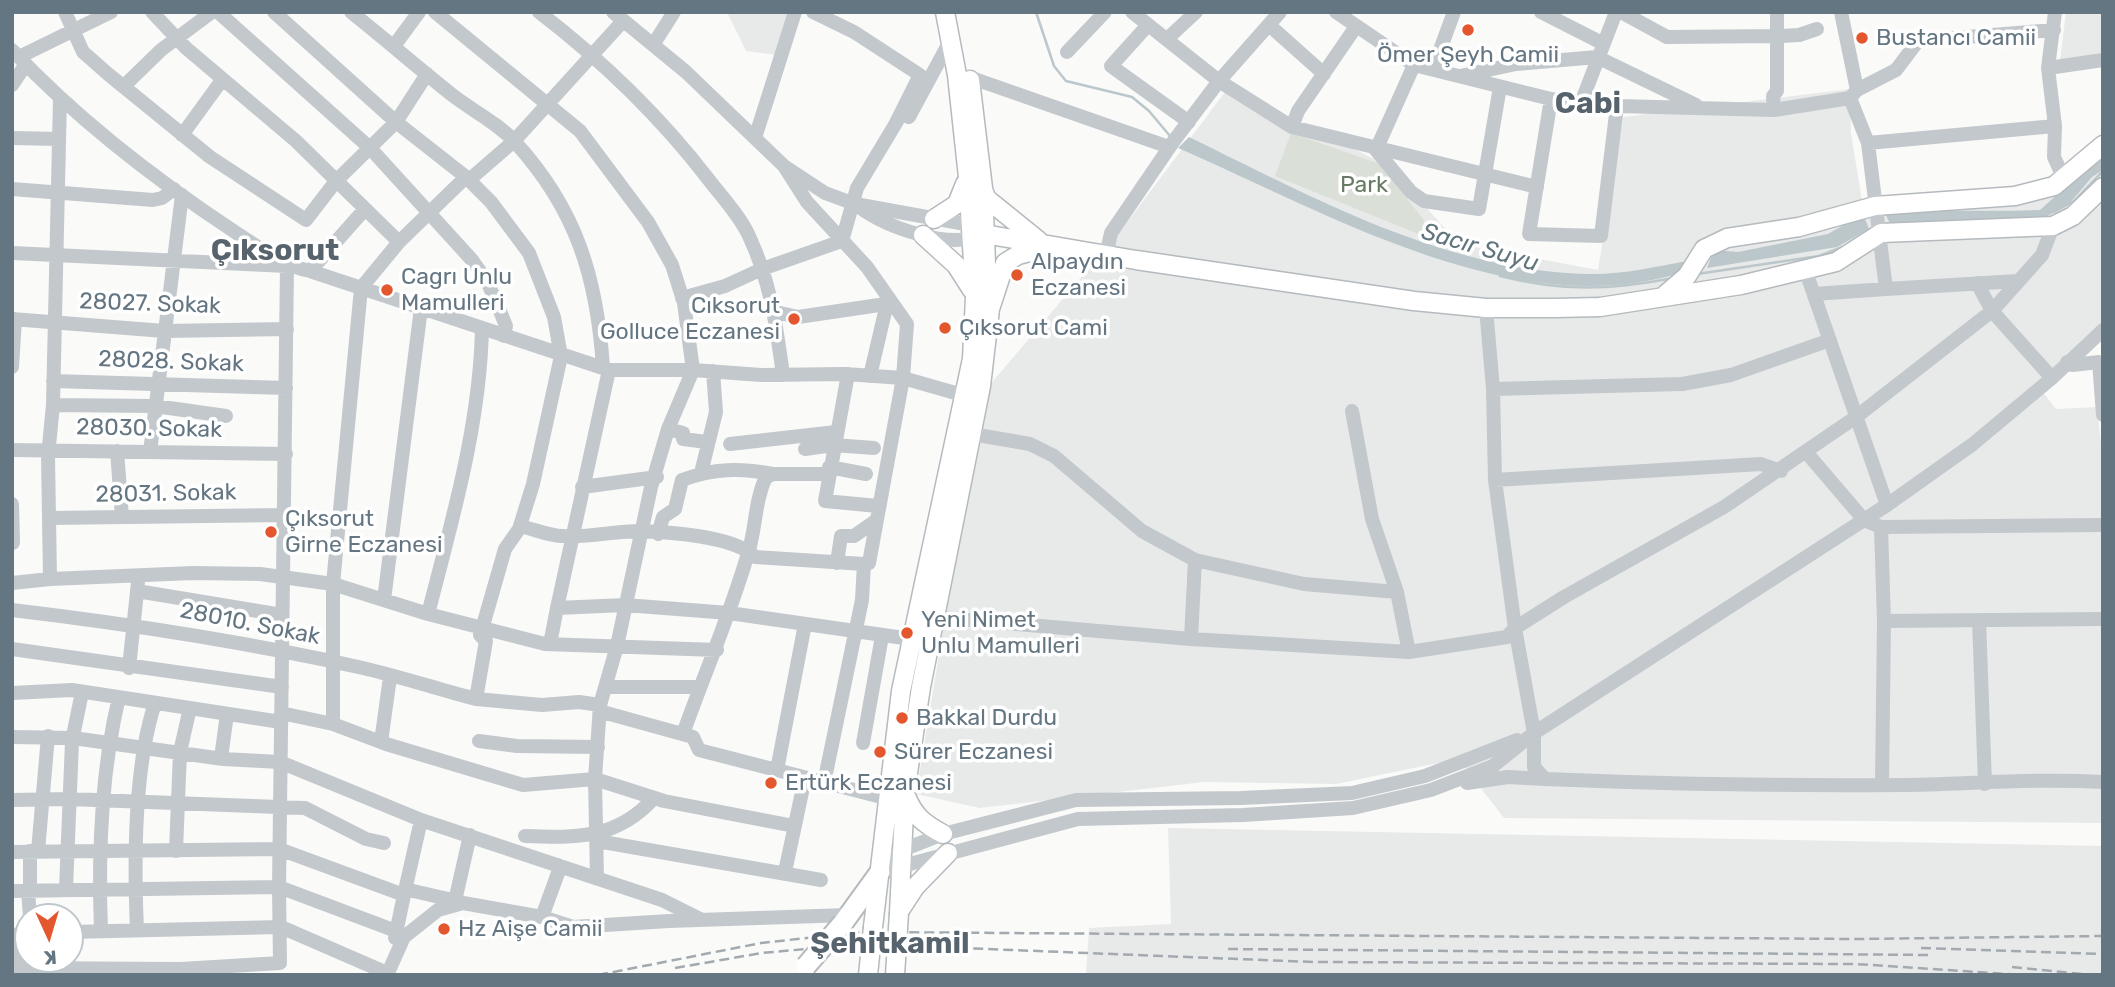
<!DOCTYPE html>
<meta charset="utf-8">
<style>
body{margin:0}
#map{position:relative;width:2115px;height:987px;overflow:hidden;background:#fafaf8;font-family:Rubik,sans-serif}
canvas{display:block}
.frame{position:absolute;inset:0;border:14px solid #657683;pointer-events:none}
.north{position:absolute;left:14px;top:903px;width:70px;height:70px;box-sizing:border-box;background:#fff;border:2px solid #c1c8cd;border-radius:50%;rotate:176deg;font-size:19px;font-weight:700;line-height:28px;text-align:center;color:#657683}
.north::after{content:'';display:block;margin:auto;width:24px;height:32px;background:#e4572e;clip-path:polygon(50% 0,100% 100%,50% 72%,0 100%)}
</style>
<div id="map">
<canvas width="2115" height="987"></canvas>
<div class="frame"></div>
<div class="north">K</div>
</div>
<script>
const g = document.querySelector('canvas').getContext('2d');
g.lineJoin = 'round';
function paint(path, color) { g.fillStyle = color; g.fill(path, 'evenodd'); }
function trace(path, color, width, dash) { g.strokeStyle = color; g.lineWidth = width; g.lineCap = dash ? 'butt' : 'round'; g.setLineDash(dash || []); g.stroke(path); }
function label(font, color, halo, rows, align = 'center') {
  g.font = font + ' Rubik,sans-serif'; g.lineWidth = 7; g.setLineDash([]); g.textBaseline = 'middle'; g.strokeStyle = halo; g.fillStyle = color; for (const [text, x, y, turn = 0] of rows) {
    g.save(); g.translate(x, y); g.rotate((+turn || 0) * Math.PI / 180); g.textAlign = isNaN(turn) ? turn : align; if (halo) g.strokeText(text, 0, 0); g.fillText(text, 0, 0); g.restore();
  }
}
const built = new Path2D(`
 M727,12H790L777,55L746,51Z
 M2066,12H2103V55L2060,61Z
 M1228,88L1389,166L1459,244L1598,270L1623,117L1850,89L1851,133L1862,201L2044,191L2103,141V338L2042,391L2056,409L2097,407L2103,461V823L1504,818L1458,759L1336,784L1204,782L980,808L916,794L982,394L1119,233Z
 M1168,828L2103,846V975H1086L1089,928L1171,924Z`);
const green = new Path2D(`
 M1291,133L1380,164L1423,219L1431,239L1275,176Z`);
const water = new Path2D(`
 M1189,137C1314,198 1444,270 1587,274C1621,275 1654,267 1687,261L1680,273C1514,324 1326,212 1178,148Z
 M2103,158V170L2092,177L2069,204L2044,218L1952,220L1891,226L1885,213C1937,209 1988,212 2040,210L2089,166Z
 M1863,214L1869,229L1837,247L1707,268L1714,250L1738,252L1828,234Z`);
const stream = new Path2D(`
 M1036,12L1054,66L1066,81L1132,97L1149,111L1170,136
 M2054,212L2074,201L2103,171
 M1853,241L1871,229
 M1697,274L1819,256L1845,246
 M1500,276C1563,292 1610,290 1673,278`);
const minor = new Path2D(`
 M65,12L83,52L108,74L210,157L306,220L336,181L396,122L427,74
 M152,12L186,48L296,141L399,242
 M218,12L370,148L472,260L487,281L500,311L506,326L504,336
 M274,12L396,122L466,177L491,202L529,253L554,317L561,356L533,484L519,529L505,549L482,629L480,635L486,641L476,699L542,705L579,702L600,705
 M351,12C385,39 417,67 451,94C471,110 498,123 515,142C577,210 597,278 603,367
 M435,12L580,131L648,222L672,265L684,303L693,370L668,429L651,487L617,646L600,705L595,779L597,878
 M539,12C604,62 659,115 709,180C722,197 740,216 749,236C771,283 776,324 783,375
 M613,12L686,72L784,166L825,193L855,204L971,225L980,231
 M1132,12L1219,81L1292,127L1537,187
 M1336,12L1414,65L1551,99L1617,106L1774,110L1850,98L1857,90L1841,12
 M1541,12L1602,43
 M1621,12L1667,37L1781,36L1799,35L1817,29
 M2055,12L2048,68L2055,126L2054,157L2060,170L2068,175
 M1148,25L1111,66L1189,122
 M1269,25L1324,74
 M1167,39L1196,12
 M653,45L674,12
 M394,46L419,12
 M12,50C77,119 156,180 235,232C260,248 281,265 310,271L609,370H693L761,375L845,374L903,378L966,396
 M1067,52L1105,12
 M19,57L111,12
 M1414,65L1376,150L1411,192L1424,201L1479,209L1500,87
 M2048,68L2103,60
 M1433,69L1454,12
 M1460,76L1516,64L1597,57L1696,105
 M969,77L1169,147
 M12,85L26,64
 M124,86L161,50L212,12
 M1857,90L1896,70L1918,41L2054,30
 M1850,98L1868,143L1886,289L2018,281
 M1551,99L1529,234L1601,236L1617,106
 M1581,103L1616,12
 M1774,110L1773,96L1777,91V12
 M909,117L950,41
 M1292,127L1298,111L1355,28
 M182,135L222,80
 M12,138L59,139
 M755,138L795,12
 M1868,143L2055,126
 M784,166L807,202L867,267L907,324L903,378L869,563L864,564L862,600L824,783
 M469,180L514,141L623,21
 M12,189L153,200L162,198L174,189
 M859,207C886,227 949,250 981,235
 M12,253L287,266L279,887L280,963L181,969L12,968
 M1106,256L1111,233L1173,142L1219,81L1280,12
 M1805,269L1887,505
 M310,271L365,209
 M1977,283L1992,311L2052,378
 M1814,294L1886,289
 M682,298L725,286L762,269L842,241L857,188L896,123L920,75L854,32L813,12
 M1486,308L1493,389L1495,480L1515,628L1534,733V767L1545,779C1664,784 1782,786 1901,785C1968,784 2036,778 2103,782
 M776,312L798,317L886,304
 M12,319L164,331L287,329
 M2067,362L2072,365L2099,362L2103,415
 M12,367L15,319
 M609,370L557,608L625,605L729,613L911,639
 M848,374L825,501L878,506
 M870,376L888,299
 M53,381L286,388
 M1493,389L1682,384L1731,375L1830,340
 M53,405L155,406L226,416
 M1352,411L1372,519L1397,592L1409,652
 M668,429L683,433V439L707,442
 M972,434L1030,444L1054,456L1142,531L1195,560L1304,584L1397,592
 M730,444L836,432
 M805,449L833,445L874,448
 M12,450L286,454
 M117,451L122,517
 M150,452L182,195
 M1806,452L1864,520L1881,527L2103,525
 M829,467L866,474
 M701,473L716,412L713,371
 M1495,480L1761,464L1781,471
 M582,487L657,477
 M12,504L13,543
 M49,518L284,515
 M520,526C534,529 549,536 563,536C588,538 614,531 639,531C668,532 735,536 755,557L864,564
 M1881,527L1884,621L1882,785
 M658,534L663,517L675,509L682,480C714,468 740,468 773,474
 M837,563L841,536H854L874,522
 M50,579L48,456L53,405L60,98
 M12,583L50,579L193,573L260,574L333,584L428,614L545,644L717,650
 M137,591L282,615
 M384,600L421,308
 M12,610C130,624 247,642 363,668C401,677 438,689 476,699
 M428,614C452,520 480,426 482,328
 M936,617L1191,639L1409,652L1507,637L1515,628L1564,597L1724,507L1856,417L1992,311L2042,255L2053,226
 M1979,620L1985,784
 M1884,621L2103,619
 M1191,639L1195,560
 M550,644L557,608
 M12,649L282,687
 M129,668L138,582
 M606,687H700
 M12,693L72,690L281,722
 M599,711L693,737L699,750L889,799
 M281,713L333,724L386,744L523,785L595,779L664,801L794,826
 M333,724V584L361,288L399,242L466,177
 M683,734C705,672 731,613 749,550C756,526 755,500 766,477L773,474H828
 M12,737L73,738L223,759L280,762L421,820L662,900L700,919
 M479,741L517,746L598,747
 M381,742L390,677
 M863,743L882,636
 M221,758L227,714
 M777,770L805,624
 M1467,783L1508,777L1545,779
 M12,800L69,799L305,808L366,839L384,843
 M525,836C577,838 617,839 654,798
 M597,841L821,880
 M30,851V890
 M38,851L48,736
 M176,851L180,752L190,708
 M12,852L279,849L404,895L421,820
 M785,872L805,778
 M880,872L1078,819L1243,815L1353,808L1431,790L1493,766L1534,733L1887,505L1973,444L2052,378L2103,330
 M880,872L900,851L943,834L1076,800L1241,798L1352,793L1425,776L1517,740
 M66,889L72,741L82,692
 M28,890L30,917
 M12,891L279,887L396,931
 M455,901L470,835
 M542,917L558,873V865
 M137,930C134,862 134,767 155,703
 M101,931C98,854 101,772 119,697
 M70,932L281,927L387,973
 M12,935L28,934
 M13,935L20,973
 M395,938L404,895L409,890L461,902
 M387,975L404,937L438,910L463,903L542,917L573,927L669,921L848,915`);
const major = new Path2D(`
 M970,80L983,188L987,289
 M983,190L987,199L1039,241
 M934,219L957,204L965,184
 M984,234L1136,260L1414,301L1486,308H1556L1600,307L1741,285L1836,262L1881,233L2053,226L2073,216L2103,187
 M923,235L956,265L972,290
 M1666,294L1687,276L1704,249L1727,238L1799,227L1875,206L2015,196L2054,186L2103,145
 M906,796C914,816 924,824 943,834
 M900,910L915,887L948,853
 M899,913L905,793L921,687L981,386L990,309L1005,263L1018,255L1044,248
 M873,927L901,691L972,359L975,297L968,177L957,75L945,12`);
const highway = new Path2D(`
 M843,923L880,872`);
const rail = new Path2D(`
 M1921,948L2103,954
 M1228,949L1931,955
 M2012,967L2092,975
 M675,968L762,953L861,944L1313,962L1856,964L2023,975
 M598,975L761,943L862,932L1854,939L2103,936`);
const majorBridge = new Path2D(`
 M868,975L873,927
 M895,975L899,913`);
const highwayBridge = new Path2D(`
 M806,966L843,923`);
const markers = [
 [1468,30,7,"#e4572e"],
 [1862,38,7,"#e4572e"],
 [1017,275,7,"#e4572e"],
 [387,290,7,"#e4572e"],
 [794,319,7,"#e4572e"],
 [945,328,7,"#e4572e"],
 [271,532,7,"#e4572e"],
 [907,633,7,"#e4572e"],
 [902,718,7,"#e4572e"],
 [880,752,7,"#e4572e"],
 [771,783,7,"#e4572e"],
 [444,929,7,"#e4572e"]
];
const poiNames = [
 ["Bustancı Camii",1876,38],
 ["Ömer Şeyh Camii",1468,55,"center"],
 ["Alpaydın",1031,262],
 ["Eczanesi",1031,288],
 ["Cagrı Unlu",401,277],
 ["Mamulleri",401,303],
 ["Cıksorut",780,306,"right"],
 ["Golluce Eczanesi",780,332,"right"],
 ["Çıksorut Cami",959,328],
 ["Çıksorut",285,519],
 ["Girne Eczanesi",285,545],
 ["Yeni Nimet",921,620],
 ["Unlu Mamulleri",921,646],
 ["Bakkal Durdu",916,718],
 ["Sürer Eczanesi",894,752],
 ["Ertürk Eczanesi",785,783],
 ["Hz Aişe Camii",458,929]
];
const parkNames = [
 ["Park",1364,185]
];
const streetNames = [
 ["28027. Sokak",150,304,2],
 ["28028. Sokak",171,362,2],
 ["28030. Sokak",149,429,1],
 ["28031. Sokak",166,494,-1],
 ["28010. Sokak",250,624,11]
];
const waterNames = [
 ["Sacır Suyu",1480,248,16]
];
const districtNames = [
 ["Cabi",1588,104],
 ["Çıksorut",275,251],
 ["Şehitkamil",890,944]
];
paint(built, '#e8e9e9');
paint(green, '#dadfd7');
paint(water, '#bbc7cb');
trace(stream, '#bbc7cb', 2.5);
trace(major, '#b5babe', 21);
trace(highway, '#b4b9bd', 23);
trace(minor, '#c3c8cc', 14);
trace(major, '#fff', 18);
trace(highway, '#fff', 19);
trace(rail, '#a2aab0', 2.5, [10, 5]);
trace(majorBridge, '#b5babe', 21, []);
trace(highwayBridge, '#b4b9bd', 23, []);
trace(majorBridge, '#fff', 18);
trace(highwayBridge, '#fff', 19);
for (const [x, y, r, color] of markers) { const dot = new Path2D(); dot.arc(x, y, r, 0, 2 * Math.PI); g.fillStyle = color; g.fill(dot); trace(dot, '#fff', 2.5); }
label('23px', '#657683', '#fff', poiNames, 'left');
label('23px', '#687a64', '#fff', parkNames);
label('23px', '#657683', '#fff', streetNames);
label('italic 24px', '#60757c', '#fff', waterNames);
label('bold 30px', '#57646e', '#fff', districtNames);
</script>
